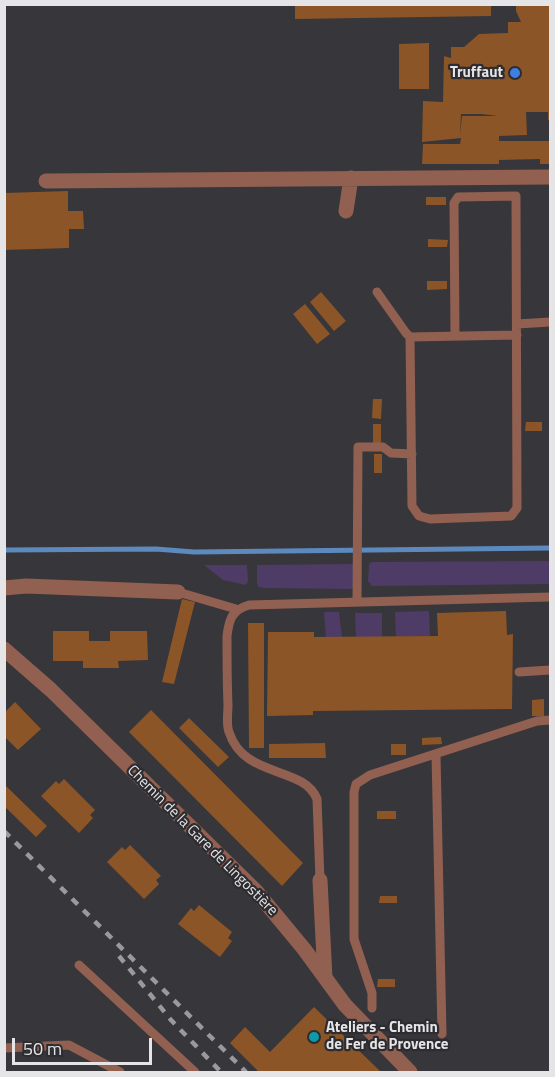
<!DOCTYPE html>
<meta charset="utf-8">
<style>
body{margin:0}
#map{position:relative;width:555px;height:1077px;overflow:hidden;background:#37363a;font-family:"Titillium Web",sans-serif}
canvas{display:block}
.frame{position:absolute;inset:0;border:6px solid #e5e4e6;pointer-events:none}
.scale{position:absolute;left:12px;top:1038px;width:140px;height:27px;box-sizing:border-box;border:3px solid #e5e4e6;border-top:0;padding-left:8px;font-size:18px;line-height:21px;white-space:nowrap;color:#e5e4e6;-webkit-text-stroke:4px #2d2c30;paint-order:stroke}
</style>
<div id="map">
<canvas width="555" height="1077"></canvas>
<div class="frame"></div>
<div class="scale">50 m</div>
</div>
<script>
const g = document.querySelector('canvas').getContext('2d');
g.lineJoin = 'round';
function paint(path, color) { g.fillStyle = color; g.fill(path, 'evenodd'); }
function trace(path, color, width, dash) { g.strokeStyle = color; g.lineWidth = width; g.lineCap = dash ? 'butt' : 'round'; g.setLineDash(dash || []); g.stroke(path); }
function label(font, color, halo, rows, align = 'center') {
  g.font = font + ' "Titillium Web",sans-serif'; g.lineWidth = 4.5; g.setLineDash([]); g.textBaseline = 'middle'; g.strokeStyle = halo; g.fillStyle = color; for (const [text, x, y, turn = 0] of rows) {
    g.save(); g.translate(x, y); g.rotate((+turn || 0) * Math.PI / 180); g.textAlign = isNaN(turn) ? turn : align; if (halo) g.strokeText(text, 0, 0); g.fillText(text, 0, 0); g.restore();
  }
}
const green = new Path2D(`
 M550,561V584L372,586L368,581L369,564L372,562Z
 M354,564L355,586L351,589L264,588L259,587L257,584V565Z
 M204,565H247L248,581L246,585L223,580Z
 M429,611L430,636L396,637L395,612Z
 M324,612H339L342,637L326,638Z
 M355,613H382V637H356Z`);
const stream = new Path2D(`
 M4,550L156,549L194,552L550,548`);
const building = new Path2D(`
 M295,4H491V16L295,19Z
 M516,4H550V120H548V112H526L527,135L499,136V141H550V164H540V159L499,160V164H422L423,144H460L461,138L422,142L423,101L443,102L444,56L451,58V47H464L479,34L508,33V22H521L516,11ZM461,114H481L498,116H462L460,135Z
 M429,43V89H399V44Z
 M68,191V211H83L84,229H69V248L4,250V193Z
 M426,197H446V205H426Z
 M428,239L448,240L447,247H428Z
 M427,281H447V289L427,290Z
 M321,292L346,321L334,331L310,302Z
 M305,304L330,334L317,344L293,314Z
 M373,399H382L381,419L372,418Z
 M526,422H542V431H525Z
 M373,424H381V443H373Z
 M374,454H382V473H374Z
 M182,599L195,602L174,684L162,682Z
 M506,611L507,635L513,634L512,709L313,711V715L267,716L268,632H314V637L438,636L437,613Z
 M248,623H264V748H249Z
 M53,631H89V641H110V631H147L148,660L118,661L119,668H83V661H53Z
 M544,699V716H532V700Z
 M15,702L41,729L18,750L4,736V709L6,711Z
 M151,710L303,863L282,886L129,732Z
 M189,718L229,757L218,767L179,728Z
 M441,737L442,744L422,745V738Z
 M325,743L326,758H269V744Z
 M391,744H406V755H391Z
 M64,779L95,810L90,815L93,818L79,833L41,796L56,781L59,784Z
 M4,784L47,826L36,837L4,806Z
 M377,811H396V819H377Z
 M130,845L161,876L156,880L159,884L144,899L107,862L122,847L125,850Z
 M380,896H397V903H379Z
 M199,905L232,932L228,938L232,941L220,957L178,924L191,908L194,911Z
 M378,979H395V987H377Z
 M314,1007L381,1072H259L230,1043L245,1027L270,1052Z`);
const service = new Path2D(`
 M377,292L406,333L410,337L517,335
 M517,324L550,322
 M410,337L412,506L419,516L430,519L511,516L517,508L516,196L458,197L454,203L455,336
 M178,592L236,609
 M357,602L358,447H383L391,453L412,454
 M519,672L550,670
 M436,754L442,1034
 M320,880L317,799C303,765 244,779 229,732C226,724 228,713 228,705C227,682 227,659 227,636C229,619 232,610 249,605L550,597
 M79,965L195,1072
 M372,1008V993L354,939V792L356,784L370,775L537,721L550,720
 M4,1048L69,1045L120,1072`);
const minor = new Path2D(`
 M46,181L550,177
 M346,211L351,178
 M4,588L26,586L178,592
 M4,649L51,690L256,891L304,949L345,1005L410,1072
 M320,880L325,978`);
const rail = new Path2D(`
 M4,831L246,1072
 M119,956L171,1020L221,1072`);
const markers = [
 [515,73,6,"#3f7fe0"],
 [314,1037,6,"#0f9aa8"]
];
const poiNames = [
 ["Truffaut",503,73],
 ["Ateliers - Chemin",326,1028,"left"],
 ["de Fer de Provence",326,1045,"left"]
];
const streetNames = [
 ["Chemin de la Gare de Lingostière",202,841,45]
];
paint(green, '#4e3c66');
trace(stream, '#5c8abe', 5);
paint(building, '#8b5527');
trace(service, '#916051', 9);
trace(minor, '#916051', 15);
trace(rail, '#9a999c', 4.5, [8, 8]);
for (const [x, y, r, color] of markers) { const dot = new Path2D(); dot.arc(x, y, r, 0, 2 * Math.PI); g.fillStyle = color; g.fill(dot); trace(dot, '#2d2c30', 2); }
label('bold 15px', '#e5e4e6', '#2d2c30', poiNames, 'right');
label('15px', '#e5e4e6', '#2d2c30', streetNames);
</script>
